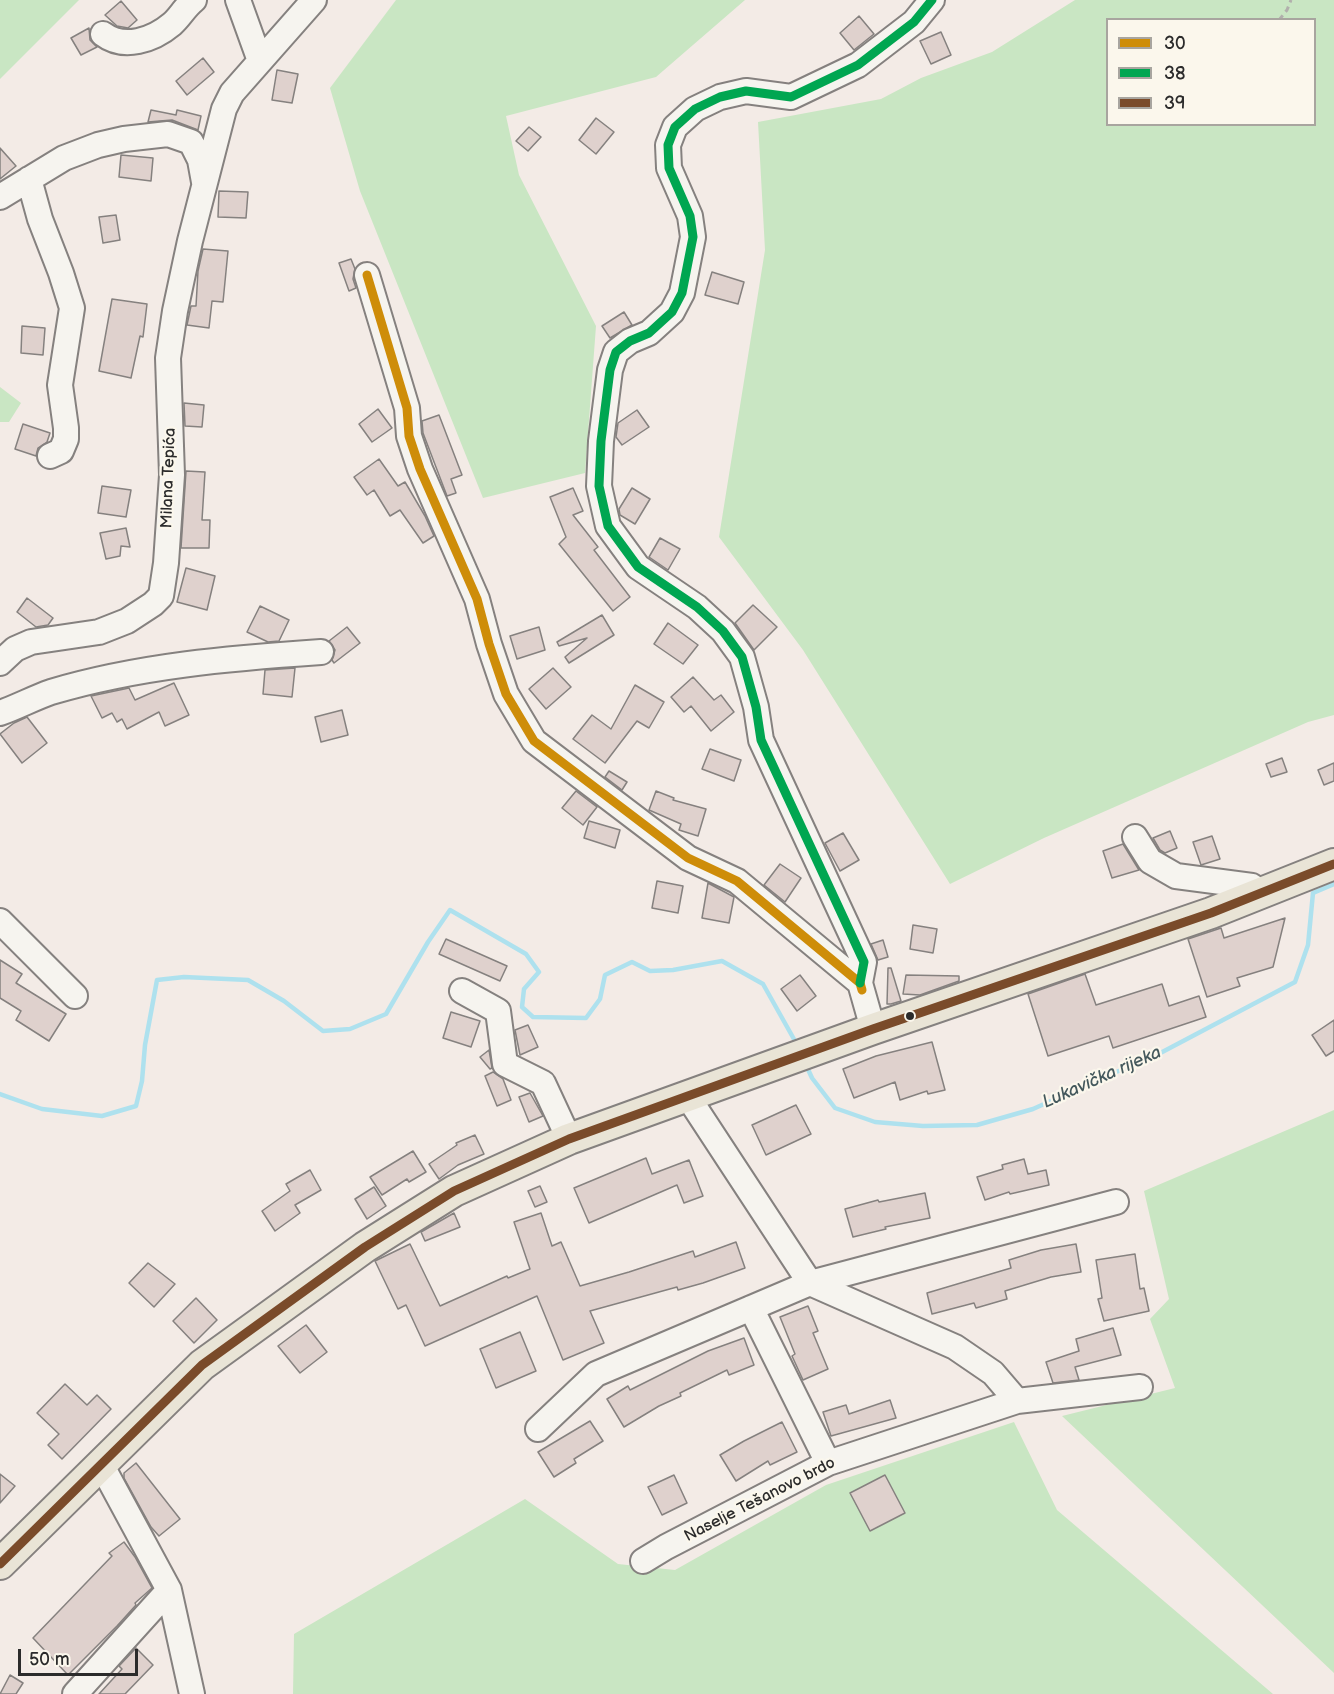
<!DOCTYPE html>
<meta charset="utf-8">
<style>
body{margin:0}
#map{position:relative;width:1334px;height:1694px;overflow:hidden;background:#f3ebe6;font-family:"Balsamiq Sans",sans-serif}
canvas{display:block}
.legend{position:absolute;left:1106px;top:18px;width:210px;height:108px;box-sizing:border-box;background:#fbf7ec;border:2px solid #a8a59f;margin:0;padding:8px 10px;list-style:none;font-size:18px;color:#2b2b2b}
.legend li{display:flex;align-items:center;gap:12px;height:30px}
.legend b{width:30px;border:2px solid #a8a59f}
.scale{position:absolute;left:18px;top:1649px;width:120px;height:27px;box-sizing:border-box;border:3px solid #2b2b2b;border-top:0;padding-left:8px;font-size:18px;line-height:21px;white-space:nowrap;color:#2b2b2b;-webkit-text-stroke:4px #fbf7ec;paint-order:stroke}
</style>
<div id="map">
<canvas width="1334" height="1694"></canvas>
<ul class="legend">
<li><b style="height:8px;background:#ce8d09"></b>30</li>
<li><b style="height:8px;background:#00a651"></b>38</li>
<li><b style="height:8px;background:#7a4b2a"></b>39</li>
</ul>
<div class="scale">50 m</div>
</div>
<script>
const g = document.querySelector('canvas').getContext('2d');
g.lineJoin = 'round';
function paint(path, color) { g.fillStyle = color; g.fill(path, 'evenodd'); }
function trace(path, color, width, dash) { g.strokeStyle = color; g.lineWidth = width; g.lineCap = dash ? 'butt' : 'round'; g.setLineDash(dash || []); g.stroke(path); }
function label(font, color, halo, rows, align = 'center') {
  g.font = font + ' "Balsamiq Sans",sans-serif'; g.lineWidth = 4.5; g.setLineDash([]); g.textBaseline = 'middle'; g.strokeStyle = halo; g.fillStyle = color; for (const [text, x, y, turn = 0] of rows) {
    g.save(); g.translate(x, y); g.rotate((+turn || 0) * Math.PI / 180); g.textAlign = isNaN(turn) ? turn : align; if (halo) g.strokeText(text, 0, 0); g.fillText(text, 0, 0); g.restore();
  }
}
const green = new Path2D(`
 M0,0H79L0,79Z
 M396,0H745L656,77L506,116L519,175L596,326L585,473L483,498L360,191L330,88Z
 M1075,0H1334V715L1308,722L1044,838L950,884L803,650L719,537L765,250L758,122L881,99L921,78L992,52ZM1108,20H1314V124H1108Z
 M0,387L21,403L9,422H0Z
 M1334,1110V1673L1062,1416L1175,1388L1150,1319L1169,1299L1144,1191Z
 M1014,1422L1057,1510L1273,1694H293L294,1634L525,1499L618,1564L675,1570L826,1485Z`);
const stream = new Path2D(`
 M806,1065L812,1078L835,1108L875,1122L923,1126L977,1125L1033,1109L1106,1076L1149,1059L1295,982L1308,945L1313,893L1334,884
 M0,1094L42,1109L102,1116L136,1106L142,1081L145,1045L157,980L184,977L248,980L284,1001L323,1031L350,1029L386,1014L428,942L450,910L526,954L539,972L524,989L522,1007L533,1017L586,1018L600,999L605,975L632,962L650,971L673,970L722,961L763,984L795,1041`);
const building = new Path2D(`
 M121,1L137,20L128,28L117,26L105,15Z
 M859,16L874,34L854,50L840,33Z
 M89,28L90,40L97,47L81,55L71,38Z
 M941,32L951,55L931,64L920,41Z
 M203,58L214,72L187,95L176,81Z
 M277,70L298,74L292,103L272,100Z
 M151,110L176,115L177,110L201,116L198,130L172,120L148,122Z
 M596,118L614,132L596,154L579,140Z
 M529,127L541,137L528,151L516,141Z
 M0,148L16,166L0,179Z
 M121,155L153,158L151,181L119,177Z
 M219,191L248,192L246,218L218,217Z
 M116,215L120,240L103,243L99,217Z
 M203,249L228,251L223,302L212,301L209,328L187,325L191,306H196L198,271Z
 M351,259L355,269L353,279L356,288L349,291L339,263Z
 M712,272L744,282L738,304L705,295Z
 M112,299L147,304L143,337L140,336L131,378L99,371Z
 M624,312L632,325L610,338L602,326Z
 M22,326L45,328L43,355L21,353Z
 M184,403L204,405L202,427L185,426Z
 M378,409L392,428L372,442L359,424Z
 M637,410L649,427L622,445L616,437L618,423Z
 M439,415L462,475L451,479L456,493L447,496L423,433L422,421Z
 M23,424L50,433L47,442L38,448L36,456L15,449Z
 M379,459L398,486L405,482L425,516L434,536L423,543L400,510L390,516L374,490L367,495L354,477Z
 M186,471L205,472L202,520H210L209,548H181Z
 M102,486L131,490L126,517L98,513Z
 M573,488L583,511L573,515L598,547L594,550L630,597L613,611L559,544L566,537L550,497Z
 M632,488L650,499L635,524L620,515L619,509Z
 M126,528L130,547L121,546L120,556L106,559L100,533Z
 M660,538L680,549L668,570L649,557Z
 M186,568L215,576L207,610L177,602Z
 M27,598L53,618L48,625L36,627L17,612Z
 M753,605L777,627L754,650L735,623Z
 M260,606L289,620L279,641L268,642L247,632Z
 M602,615L614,635L569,663L565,657L587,638L559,646L557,642Z
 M668,623L698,645L683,664L654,644Z
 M347,627L360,643L334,663L332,660L335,650L329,641Z
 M539,627L545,650L517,659L510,636Z
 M295,668L292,697L263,694L265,670Z
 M553,668L571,687L546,709L529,689Z
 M693,677L714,700L721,695L734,712L711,731L691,706L684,712L671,697Z
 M174,683L189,715L165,726L159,712L127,729L122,719L117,722L112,713L102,718L91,696L129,688L135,700Z
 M635,685L664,702L649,728L637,721L605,763L573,739L592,715L611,729Z
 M342,710L348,735L321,742L315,717Z
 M27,717L47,743L22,763L0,734L14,723Z
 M710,749L741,760L734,781L702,769Z
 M1282,758L1287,772L1271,777L1266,764Z
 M1334,763V781L1324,785L1318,770Z
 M609,771L627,782L622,790L605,777Z
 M576,791L597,807L583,825L562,808Z
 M656,791L674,798L673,800L706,809L698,836L679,830L681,824L649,810Z
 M589,821L620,830L615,848L584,838Z
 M1170,831L1177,848L1165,853L1160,850L1153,838Z
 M843,833L859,860L840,871L825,843Z
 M1212,836L1220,859L1201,865L1193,842Z
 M1123,844L1139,870L1112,878L1103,851Z
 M780,864L801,878L785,902L764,885Z
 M657,881L683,886L678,913L652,908Z
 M708,883L734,897L729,923L702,918Z
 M1285,918L1273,967L1237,978L1240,986L1207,997L1188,939L1221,928L1224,938Z
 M913,925L937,929L933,953L910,949Z
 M446,939L507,966L500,981L439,954Z
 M883,940L888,957L878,960L871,944Z
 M0,960L22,974L16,983L66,1014L49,1041L16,1020L21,1011L0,998Z
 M888,968H891L901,1001L891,1004H887Z
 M1085,974L1096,1005L1162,984L1169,1006L1199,996L1206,1017L1113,1048L1109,1036L1048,1056L1028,994Z
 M800,975L816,996L797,1011L781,989Z
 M906,975L959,976V981L920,995L903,994Z
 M451,1012L480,1021L471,1047L443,1038Z
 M1334,1020V1051L1326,1056L1312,1035Z
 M528,1025L538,1047L520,1055L515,1030Z
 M932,1042L945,1090L928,1094L927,1091L900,1100L895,1082L854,1098L843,1069L876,1056Z
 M489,1050L492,1068L490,1069L480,1057Z
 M493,1072L503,1079L511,1100L497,1106L485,1076Z
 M530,1093L543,1116L529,1122L519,1097Z
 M796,1105L811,1134L766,1155L752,1125Z
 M475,1135L484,1154L458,1165L439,1179L429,1164L457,1145L456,1143Z
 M413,1151L426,1172L409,1182L407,1179L382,1195L370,1177Z
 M646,1158L652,1174L689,1160L703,1196L684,1203L677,1185L589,1223L574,1188Z
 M1024,1159L1028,1174L1046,1170L1049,1185L1010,1194L1009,1192L985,1200L977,1177L1003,1169L1002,1165Z
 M310,1170L321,1190L295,1205L300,1213L275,1231L262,1211L290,1191L286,1184Z
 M540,1186L547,1202L535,1207L528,1191Z
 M374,1187L386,1206L367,1219L355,1199Z
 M925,1193L930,1218L885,1227L886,1229L853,1237L845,1209L878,1200L879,1202Z
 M454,1213L460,1227L425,1241L421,1232Z
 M541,1213L552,1246L561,1242L580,1286L629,1272L693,1251L695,1257L736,1242L745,1268L703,1283L678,1290L677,1287L590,1311L604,1343L563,1360L537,1296L425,1346L406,1305L398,1309L375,1261L410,1244L440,1306L507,1276L508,1278L530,1269L514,1222Z
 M1076,1244L1081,1272L1051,1277L1005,1291L1007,1299L976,1308L974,1303L932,1314L927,1293L1011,1268L1009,1260L1041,1250Z
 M1135,1254L1140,1289L1144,1288L1149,1311L1104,1321L1098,1299L1102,1298L1096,1260Z
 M148,1263L175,1284L154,1307L129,1283Z
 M196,1298L217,1320L194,1343L173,1321Z
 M808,1306L818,1331L813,1333L828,1369L803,1380L792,1356L795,1354L780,1317Z
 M306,1325L327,1352L300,1373L278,1346Z
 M1113,1328L1121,1355L1075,1367L1079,1380L1053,1383L1046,1362L1079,1351L1076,1339Z
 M520,1332L536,1371L496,1388L480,1349Z
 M744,1338L754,1365L729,1375L727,1370L680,1393L681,1396L659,1406L624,1427L607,1399L628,1386L630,1390L708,1351Z
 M65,1384L87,1405L97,1395L111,1409L62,1459L48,1445L59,1434L37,1413Z
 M890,1400L896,1418L831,1436L823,1412L846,1405L849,1414Z
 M590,1421L603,1441L574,1459L576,1463L554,1477L538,1452Z
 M782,1422L797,1452L770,1465L768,1461L736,1481L720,1455L744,1441Z
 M136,1463L180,1519L159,1536L151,1527L124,1478V1473Z
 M0,1474L15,1486L0,1503Z
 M674,1475L687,1503L662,1515L648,1487Z
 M885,1475L905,1513L870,1531L850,1493Z
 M124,1542L135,1557L152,1588L135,1603L136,1605L117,1626L68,1675L33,1638L112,1556L109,1553Z
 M136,1648L153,1665L125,1694H99L122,1669L119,1666Z
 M10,1675L23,1683L16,1694H0Z`);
const path = new Path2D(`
 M1279,20L1287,10L1291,0`);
const minor = new Path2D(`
 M238,0L260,61
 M103,34C124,50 153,40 172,24C180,17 185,7 194,0
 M29,179L40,219L61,273L72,308L60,385L66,428V439L61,451L50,456
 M0,197L64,158L98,145L124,139L168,134L191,142L200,160L204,182
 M367,275L407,408L409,436L420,469L477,599L489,644L506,694L534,741L688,858L737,881L860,983L873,1029
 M0,663L15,649L31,642L99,632L127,621L153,604L161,596L166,563L172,475L168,358L175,311L190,241L224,109L232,93L314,0
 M0,713C17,707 34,698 51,692C138,666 231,658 321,652
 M1135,837L1150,861L1176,876L1252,886L1263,893
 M0,921L75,996
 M860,983L864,962L761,740L756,707L742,657L723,631L697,607L638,567L608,526L599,486L601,441L610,370L616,352L630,341L649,333L672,312L682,293L693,237L690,216L669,168L668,145L675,127L695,109L720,97L746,91L791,97L858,65L914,22L932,0
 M462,991L498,1011L505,1064L543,1083L569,1139
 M688,1097L810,1283L1116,1202
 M751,1308L828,1463
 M1017,1401L1140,1387
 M538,1429L596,1374L810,1283L955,1347L993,1373L1017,1401L828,1463L666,1547L643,1561
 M102,1466L169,1590L192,1694
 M75,1694L169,1590`);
const major = new Path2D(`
 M0,1564L202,1365L365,1247L454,1191L569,1139L873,1029L1211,913L1334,864`);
const bus1 = new Path2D(`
 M367,275L407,408L409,436L420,469L477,599L489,644L506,694L534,741L688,858L737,881L860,983L862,990`);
const bus2 = new Path2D(`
 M860,983L864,962L761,740L756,707L742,657L723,631L697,607L638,567L608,526L599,486L601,441L610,370L616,352L630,341L649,333L672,312L682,293L693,237L690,216L669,168L668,145L675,127L695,109L720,97L746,91L791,97L858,65L914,22L932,0`);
const bus3 = new Path2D(`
 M0,1564L202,1365L365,1247L454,1191L569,1139L873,1029L1211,913L1334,864`);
const markers = [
 [910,1016,5,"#2b2b2b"]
];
const streetNames = [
 ["Milana Tepića",169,478,-88],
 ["Naselje Tešanovo brdo",760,1500,-27]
];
const waterNames = [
 ["Lukavička rijeka",1102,1078,-24]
];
paint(green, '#c9e6c3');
trace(stream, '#aee1ee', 4.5);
paint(building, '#dfd1cd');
trace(building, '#85817f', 1.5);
trace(minor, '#85817f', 28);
trace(major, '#85817f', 34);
trace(path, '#b1afac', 3, [6, 4.5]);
trace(minor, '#f6f4ef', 24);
trace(major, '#e9e4d6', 30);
trace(bus1, '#ce8d09', 9);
trace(bus2, '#00a651', 9);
trace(bus3, '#7a4b2a', 9);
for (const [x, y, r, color] of markers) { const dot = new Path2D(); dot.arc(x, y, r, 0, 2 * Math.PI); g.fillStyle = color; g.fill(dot); trace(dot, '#fbf7ec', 2); }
label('16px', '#2b2b2b', '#fbf7ec', streetNames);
label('italic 18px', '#44585c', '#fbf7ec', waterNames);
</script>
